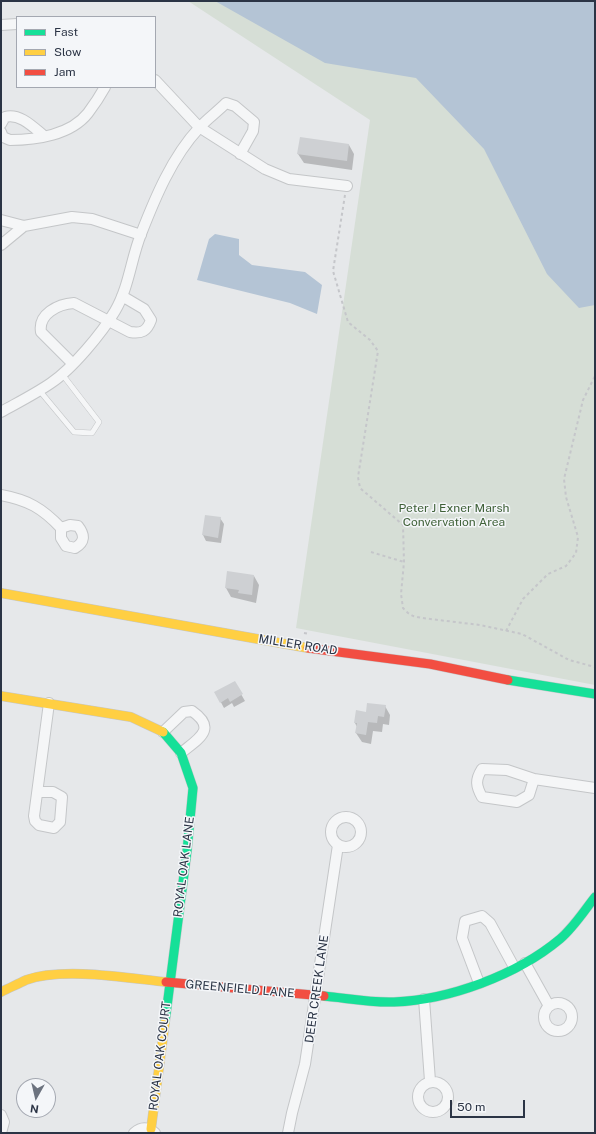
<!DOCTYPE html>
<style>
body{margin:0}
#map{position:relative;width:596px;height:1134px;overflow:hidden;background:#e6e8ea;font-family:"Public Sans",sans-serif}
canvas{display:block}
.frame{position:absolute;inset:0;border:2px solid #2b3445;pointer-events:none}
.legend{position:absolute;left:16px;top:16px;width:140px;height:72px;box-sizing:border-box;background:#f4f6f9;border:1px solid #a4a8b1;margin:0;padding:5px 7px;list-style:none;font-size:12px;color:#2b3445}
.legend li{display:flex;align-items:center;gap:8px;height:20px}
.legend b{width:20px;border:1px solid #a4a8b1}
.north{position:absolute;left:16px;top:1078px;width:40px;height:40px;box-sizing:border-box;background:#f4f6f9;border:1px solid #a4a8b1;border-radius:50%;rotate:188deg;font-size:11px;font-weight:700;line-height:16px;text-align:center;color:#2b3445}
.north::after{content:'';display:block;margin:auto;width:14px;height:18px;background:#6c737f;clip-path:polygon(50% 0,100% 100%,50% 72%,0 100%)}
.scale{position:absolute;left:450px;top:1100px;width:75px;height:18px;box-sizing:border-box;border:2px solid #2b3445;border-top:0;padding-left:5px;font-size:12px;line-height:14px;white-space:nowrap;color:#2b3445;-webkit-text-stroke:3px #f4f6f9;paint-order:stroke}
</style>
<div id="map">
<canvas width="596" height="1134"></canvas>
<div class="frame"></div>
<ul class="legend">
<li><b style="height:5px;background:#16e098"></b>Fast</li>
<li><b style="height:5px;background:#ffcf43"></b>Slow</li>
<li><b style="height:5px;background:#f24e42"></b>Jam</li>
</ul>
<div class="north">N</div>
<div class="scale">50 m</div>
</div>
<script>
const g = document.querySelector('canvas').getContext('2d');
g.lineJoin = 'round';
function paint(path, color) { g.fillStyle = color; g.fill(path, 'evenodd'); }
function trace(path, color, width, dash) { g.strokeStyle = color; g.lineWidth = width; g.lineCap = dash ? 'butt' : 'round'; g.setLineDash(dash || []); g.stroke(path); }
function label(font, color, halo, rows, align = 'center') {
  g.font = font + ' "Public Sans",sans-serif'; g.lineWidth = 3; g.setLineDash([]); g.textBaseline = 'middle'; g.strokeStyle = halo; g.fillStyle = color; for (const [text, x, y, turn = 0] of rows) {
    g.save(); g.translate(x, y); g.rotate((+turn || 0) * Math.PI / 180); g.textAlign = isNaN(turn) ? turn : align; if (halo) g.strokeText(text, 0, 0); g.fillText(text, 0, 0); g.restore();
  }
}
const green = new Path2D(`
 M188,1H595V685L296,628L370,120Z`);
const water = new Path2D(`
 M215,1H595V305L579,308L547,274L484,149L416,78L325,63Z
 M215,234L239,239V255L252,265L305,272L322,285L317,314L290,303L197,280L209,239Z`);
const shadow = new Path2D(`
 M349,145L354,154L352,170L304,163L298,154Z
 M220,518L224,524L221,543L206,541L203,535Z
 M254,576L259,585L256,603L231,597L226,588Z
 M234,682L245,701L234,707L232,703L224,708L216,693Z
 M385,706L390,715L389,725L383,724L382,732L373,731L371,744L362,742L356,733L357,727L355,723L366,713Z`);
const building = new Path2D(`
 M300,137L349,144L347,161L297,154Z
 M205,515L221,517L218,538L202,535Z
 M227,571L254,575L252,595L238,593L239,590L225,588Z
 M235,681L243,694L230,702L228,698L220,703L214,692Z
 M367,703L386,705L384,717L378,716L377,723L368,722L366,735L355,733L357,723H354L356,710L366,712Z`);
const path = new Path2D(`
 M345,195L333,271L348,322L370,340L378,351L358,477L360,488L403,525L404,562L401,594L403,608L408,613L413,616L422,618L480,625L522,634L569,660L595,667
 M371,552L404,562
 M506,631L523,599L548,574L566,566L576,553L578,537L566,497L564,479L583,400L595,376
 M304,633L309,634`);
const lane = new Path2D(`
 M39,390L74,432L92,433L99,422L62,374`);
const street = new Path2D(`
 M1,25L17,24
 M155,80L199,127L265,169L289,179L347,186
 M1,124L5,117C20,113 33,127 44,136
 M1,132L3,137L10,140C36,140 71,135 88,113C94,105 100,96 105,87
 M1,220L24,226L72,217L92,219L141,235
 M1,245L24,226
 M73,364L41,332C38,314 58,304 74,303L130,332C142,334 147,331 151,320L144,309L122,296
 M1,412C17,403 35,394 51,383C72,369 102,333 115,311C129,287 131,259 141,234C155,198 172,157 199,128C207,119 217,112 226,103L235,106L254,122L253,131L240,154
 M1,495C28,500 42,508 61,528V538L66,546L75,548C85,542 85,535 78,526L70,525L61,528
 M163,732L184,712L192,711C218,729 198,739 181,753
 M534,779L529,795L517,802L482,797C476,786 475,780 482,769L507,770L534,779L595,788
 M38,792H53L62,797L60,822L54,828L39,825L35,821L34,816L49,703
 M331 832a15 15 0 1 1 30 0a15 15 0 1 1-30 0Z
 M525,963L549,1006
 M479,983L462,938L465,921L482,916L490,923L514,967
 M424,999L430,1081
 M544 1017a14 14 0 1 1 28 0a14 14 0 1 1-28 0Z
 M418 1097a15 15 0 1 1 30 0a15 15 0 1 1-30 0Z
 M1,1115L4,1122L1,1133
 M134,1133C141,1127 148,1127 155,1133
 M288,1133L292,1113L305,1064L338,845`);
const fast = new Path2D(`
 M508,680L595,694
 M163,732L181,753L193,788L187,851L165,1022
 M324,996C346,998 371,1003 394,1002C449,1000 517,975 560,939C574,927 584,911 595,897`);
const slow = new Path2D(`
 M1,593L308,648
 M1,696L131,717L163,732
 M1,992C9,988 18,984 26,980C63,967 127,978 166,982
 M151,1129L165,1022`);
const jam = new Path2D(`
 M308,648L430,664L508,680
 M166,982L324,996`);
const parkNames = [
 ["Peter J Exner Marsh",454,508],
 ["Convervation Area",454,522]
];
const streetNames = [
 ["MILLER ROAD",298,645,9],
 ["ROYAL OAK LANE",184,867,-83],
 ["GREENFIELD LANE",240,989,5],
 ["DEER CREEK LANE",317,989,-82],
 ["ROYAL OAK COURT",160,1056,-83]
];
paint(green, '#d6ded6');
paint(water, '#b4c4d5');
paint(shadow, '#0003');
paint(building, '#ced0d3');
trace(lane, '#c4c6c8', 6);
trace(street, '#c4c6c8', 12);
trace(fast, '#c4c6c8', 10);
trace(slow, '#c4c6c8', 10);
trace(jam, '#c4c6c8', 10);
trace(path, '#c5c6ca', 2, [3, 3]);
trace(lane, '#f5f6f7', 5);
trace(street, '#f5f6f7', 10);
trace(fast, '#16e098', 9);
trace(slow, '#ffcf43', 9);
trace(jam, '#f24e42', 9);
label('12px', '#3f6138', '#f4f6f9', parkNames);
label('12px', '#2b3445', '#f4f6f9', streetNames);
</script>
